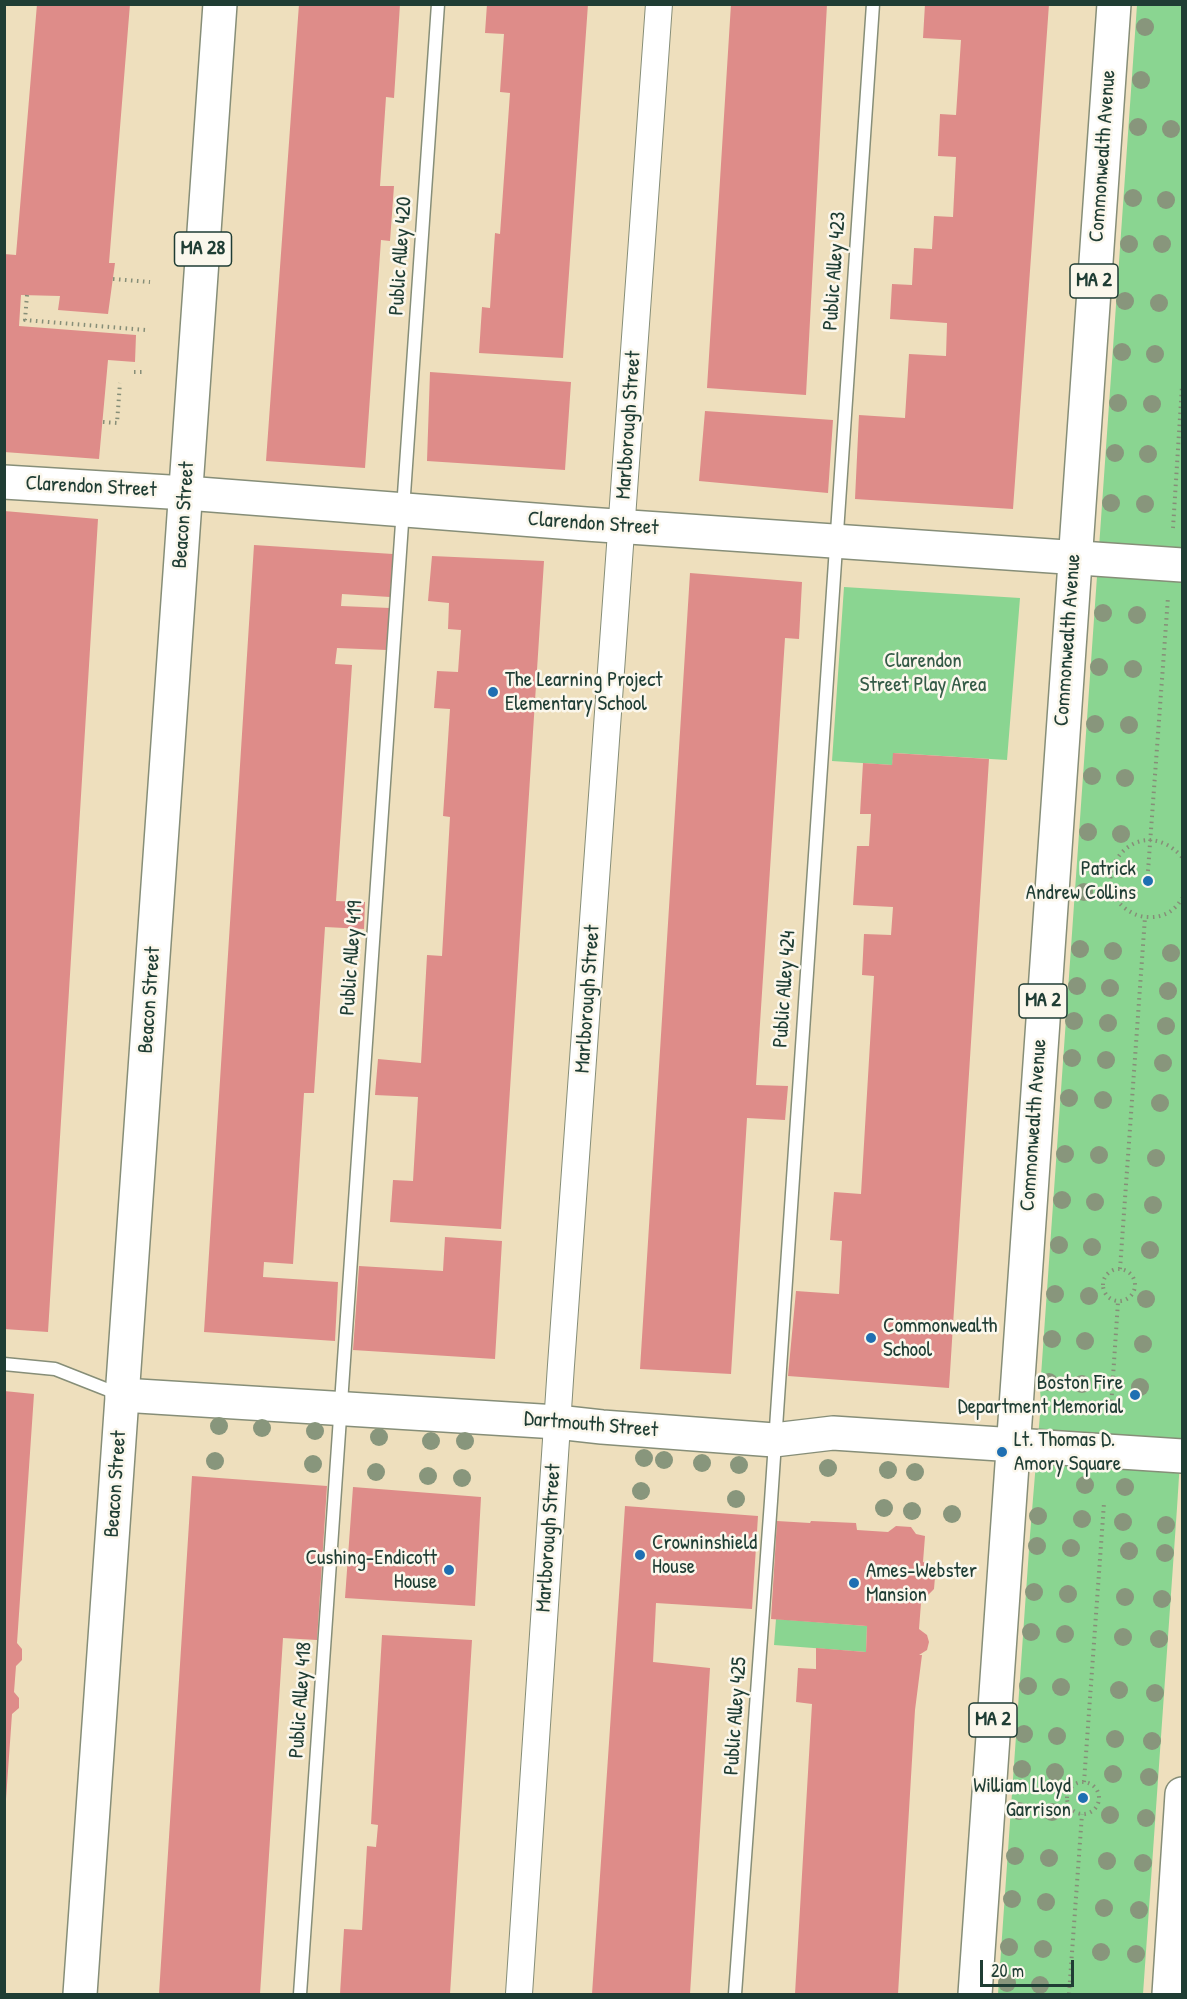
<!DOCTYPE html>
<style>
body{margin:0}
#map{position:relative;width:1187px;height:1999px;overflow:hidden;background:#eedfbd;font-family:"Patrick Hand",sans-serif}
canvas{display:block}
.frame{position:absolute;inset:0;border:6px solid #1f3d34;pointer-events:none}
.scale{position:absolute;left:980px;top:1960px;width:94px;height:27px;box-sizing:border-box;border:3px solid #1f3d34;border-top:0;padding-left:8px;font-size:18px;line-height:21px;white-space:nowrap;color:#1f3d34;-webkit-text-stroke:4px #fbf7ec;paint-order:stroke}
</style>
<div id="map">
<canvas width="1187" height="1999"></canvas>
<div class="frame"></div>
<div class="scale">20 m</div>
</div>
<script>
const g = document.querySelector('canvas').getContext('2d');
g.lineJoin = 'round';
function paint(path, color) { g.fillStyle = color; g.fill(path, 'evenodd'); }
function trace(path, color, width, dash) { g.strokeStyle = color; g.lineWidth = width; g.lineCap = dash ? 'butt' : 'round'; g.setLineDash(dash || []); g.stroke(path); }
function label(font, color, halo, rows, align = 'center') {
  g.font = font + ' "Patrick Hand",sans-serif'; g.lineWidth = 5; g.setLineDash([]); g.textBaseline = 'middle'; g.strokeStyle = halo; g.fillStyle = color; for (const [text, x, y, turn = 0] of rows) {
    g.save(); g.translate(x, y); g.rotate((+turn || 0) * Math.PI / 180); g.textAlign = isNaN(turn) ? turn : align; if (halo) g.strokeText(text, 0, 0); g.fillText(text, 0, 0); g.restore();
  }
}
const green = new Path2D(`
 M1137,5H1182V1429L1177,1508L1143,1994H998L1030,1535L1041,1402L1040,1390Z
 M844,587L1020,598L1007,760L894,753L892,765L832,761Z
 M776,1619L867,1626L866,1652L774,1645Z`);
const building = new Path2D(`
 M37,4H130L109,263H115L108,314L58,310L60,296L21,295L19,326L136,335L135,362L108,360L99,459L4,452V254L16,255Z
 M299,4H400L394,98L386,97L380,186H394L390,241L381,240L365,468L266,461Z
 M487,4H588L563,358L479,353L482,307L490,308L495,233L500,234L510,93L500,92L504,34L485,33Z
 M731,4H827L806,395L707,388Z
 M925,4H1049L1013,509L855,499L859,415L905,418L909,354L946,356L947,323L890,319L892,284L912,285L914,248L932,249L934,216L953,217L956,157L938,156L940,114L956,115L961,40L923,38Z
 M430,372L571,382L565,470L427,461Z
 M705,411L833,420L828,493L699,481Z
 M4,511L98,519L48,1332L4,1329Z
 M254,545L393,554L390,597L342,594L341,606L390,608L387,650L337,648L335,664L352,665L336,901L365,902L364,929L325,927L314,1093H304L293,1264L264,1262L263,1277L338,1282L335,1341L204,1332Z
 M432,556L544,561L501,1229L390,1222L393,1180L413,1181L418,1097L375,1095L378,1059L421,1063L427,955L442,956L450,817L443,816L450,709L434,708L437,671L458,672L461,630L448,629L449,603L428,601Z
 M690,573L802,582L799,639L785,638L756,1085L788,1086L785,1120L747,1118L731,1374L640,1369Z
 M893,753L989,759L949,1388L788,1376L796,1291L839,1294L842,1241L830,1240L834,1192L861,1194L874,976L862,975L864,934L891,935L893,907L853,905L857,846H869L871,814H860L863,763L892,765Z
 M445,1237L502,1241L495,1359L353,1350L359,1266L443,1271Z
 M4,1391L34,1394L17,1643L22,1649V1660L16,1666L14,1692L19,1698V1708L12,1714L6,1799H4Z
 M192,1476L327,1486L317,1640L283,1638L260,1994H159Z
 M353,1487L481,1497L475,1606L345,1598Z
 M625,1506L758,1516L752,1609L656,1603L653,1662L710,1668L690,1994H592Z
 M777,1521L810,1523L811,1521L856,1523L857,1530L888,1532L896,1526L911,1527L916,1534L925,1536L923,1562L928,1563V1571L935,1577L934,1589L927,1596V1603H921L919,1629L927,1635L929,1642L927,1650L919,1655H922L915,1710L898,1994H795L812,1704L796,1702L798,1668L816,1669V1648L866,1652L867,1626L771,1619Z
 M382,1635L472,1640L450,1994H340L344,1929L362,1930L367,1846L376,1847L378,1825L371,1824Z`);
const path = new Path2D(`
 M113,279L150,282
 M27,295L25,320L146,330
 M134,372H143
 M103,422L117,423L120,383
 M1173,528L1182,386
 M1182,857C1138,808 1083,878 1126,909C1133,914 1140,917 1148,917C1163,918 1175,911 1182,898
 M1148,871L1168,597
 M1103 1285a16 16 0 1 1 32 0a16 16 0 1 1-32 0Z
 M1120,1269L1145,917
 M1111,1407L1118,1302
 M1084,1782L1104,1503
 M1067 1798a16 16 0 1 1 32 0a16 16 0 1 1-32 0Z
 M1069,1994L1082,1814`);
const service = new Path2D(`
 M4,1364L55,1369L121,1395
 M300,1994L438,4
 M735,1994L771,1501L873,4`);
const minor = new Path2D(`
 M519,1994L561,1365L659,4`);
const secondary = new Path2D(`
 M4,482L186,493L586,524L1182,565
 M122,1395L557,1422L602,1427L774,1440L833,1433L1182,1456`);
const primary = new Path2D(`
 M80,1994L220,4
 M975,1994L1114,4
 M1169,1994L1182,1794`);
const trees = [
 [1145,27],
 [1141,80],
 [1138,127],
 [1171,129],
 [1133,198],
 [1166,200],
 [1129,244],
 [1162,244],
 [1125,301],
 [1159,303],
 [1122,352],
 [1155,354],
 [1118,403],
 [1152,404],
 [1115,453],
 [1148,454],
 [1111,503],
 [1145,504],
 [1103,613],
 [1137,615],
 [1099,667],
 [1133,669],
 [1095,724],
 [1129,725],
 [1092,776],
 [1125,778],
 [1088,832],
 [1121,834],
 [1084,892],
 [1080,949],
 [1113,951],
 [1171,953],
 [1077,986],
 [1110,988],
 [1168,991],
 [1074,1021],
 [1108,1023],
 [1166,1026],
 [1072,1058],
 [1106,1060],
 [1163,1063],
 [1069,1098],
 [1103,1100],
 [1160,1103],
 [1065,1154],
 [1099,1155],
 [1156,1158],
 [1062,1200],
 [1095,1202],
 [1153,1205],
 [1059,1245],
 [1092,1247],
 [1150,1250],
 [1055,1294],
 [1089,1296],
 [1146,1299],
 [1052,1339],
 [1085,1341],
 [1143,1344],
 [1049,1382],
 [1082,1384],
 [1140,1387],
 [219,1426],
 [262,1428],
 [315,1431],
 [379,1437],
 [431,1441],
 [465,1441],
 [644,1458],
 [664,1460],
 [215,1461],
 [702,1463],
 [313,1464],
 [739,1465],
 [828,1468],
 [888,1470],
 [376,1472],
 [915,1472],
 [428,1476],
 [462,1478],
 [1085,1485],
 [1125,1487],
 [641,1491],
 [736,1499],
 [884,1508],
 [912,1511],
 [952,1514],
 [1038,1516],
 [1082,1519],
 [1123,1522],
 [1166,1525],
 [1037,1546],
 [1071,1548],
 [1129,1551],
 [1165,1553],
 [1034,1592],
 [1068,1594],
 [1125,1597],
 [1162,1599],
 [1031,1632],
 [1065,1634],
 [1123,1637],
 [1159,1639],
 [1028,1686],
 [1061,1687],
 [1119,1690],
 [1155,1693],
 [1024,1734],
 [1057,1736],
 [1115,1739],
 [1152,1741],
 [1022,1769],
 [1055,1772],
 [1113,1774],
 [1149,1777],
 [1019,1811],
 [1052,1812],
 [1110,1815],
 [1146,1818],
 [1015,1856],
 [1049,1858],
 [1107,1861],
 [1143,1863],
 [1012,1899],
 [1046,1902],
 [1104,1908],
 [1139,1910],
 [1009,1947],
 [1043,1949],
 [1101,1952],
 [1136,1954],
 [1007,1983],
 [1040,1985]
];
const markers = [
 [493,692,6,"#1f6fb2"],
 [1148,881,6,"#1f6fb2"],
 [871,1338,6,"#1f6fb2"],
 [1135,1395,6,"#1f6fb2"],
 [1002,1452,6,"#1f6fb2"],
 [640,1555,6,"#1f6fb2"],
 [449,1570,6,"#1f6fb2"],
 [854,1583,6,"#1f6fb2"],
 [1083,1798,6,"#1f6fb2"]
];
const shields = [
 [203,249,57],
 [1094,281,48],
 [1043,1001,48],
 [993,1720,48]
];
const shieldNames = [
 ["MA 28",203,249],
 ["MA 2",1094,281],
 ["MA 2",1043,1001],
 ["MA 2",993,1720]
];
const streetNames = [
 ["Commonwealth Avenue",1103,156,-86],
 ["Public Alley 420",401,256,-86],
 ["Public Alley 423",835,271,-86],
 ["Marlborough Street",629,425,-86],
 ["Clarendon Street",91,487,3],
 ["Beacon Street",184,515,-86],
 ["Clarendon Street",593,524,4],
 ["Commonwealth Avenue",1068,640,-86],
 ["Public Alley 419",352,958,-86],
 ["Public Alley 424",785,989,-86],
 ["Marlborough Street",588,999,-86],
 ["Beacon Street",150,1000,-86],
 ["Commonwealth Avenue",1034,1125,-86],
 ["Dartmouth Street",591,1425,5],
 ["Beacon Street",116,1484,-86],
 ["Marlborough Street",549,1538,-86],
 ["Public Alley 418",301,1700,-86],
 ["Public Alley 425",736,1716,-86]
];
const parkNames = [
 ["Clarendon",923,661],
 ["Street Play Area",923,685]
];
const poiNames = [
 ["The Learning Project",505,680],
 ["Elementary School",505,704],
 ["Patrick",1136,869,"right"],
 ["Andrew Collins",1136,893,"right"],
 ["Commonwealth",883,1326],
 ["School",883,1350],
 ["Boston Fire",1123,1383,"right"],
 ["Department Memorial",1123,1407,"right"],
 ["Lt. Thomas D.",1014,1440],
 ["Amory Square",1014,1464],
 ["Crowninshield",652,1543],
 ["House",652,1567],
 ["Cushing-Endicott",437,1558,"right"],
 ["House",437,1582,"right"],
 ["Ames-Webster",866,1571],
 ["Mansion",866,1595],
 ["William Lloyd",1071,1786,"right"],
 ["Garrison",1071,1810,"right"]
];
paint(green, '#8ad591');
paint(building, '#de8c89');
trace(service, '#868e78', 15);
trace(minor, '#868e78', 28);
trace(secondary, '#868e78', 36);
trace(primary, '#868e78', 36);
trace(path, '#868e78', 4, [1.5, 4.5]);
trace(service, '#fff', 12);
trace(minor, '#fff', 26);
trace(secondary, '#fff', 33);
trace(primary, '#fff', 33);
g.fillStyle = '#88967c';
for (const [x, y] of trees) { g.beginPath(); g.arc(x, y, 9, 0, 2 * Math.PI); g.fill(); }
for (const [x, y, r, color] of markers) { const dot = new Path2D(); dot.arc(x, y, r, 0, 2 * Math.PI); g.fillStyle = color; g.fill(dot); trace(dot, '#fbf7ec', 2); }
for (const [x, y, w] of shields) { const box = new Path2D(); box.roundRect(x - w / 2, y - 17, w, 34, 4.5); g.fillStyle = '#fbf7ec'; g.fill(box); trace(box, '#1f3d34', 1.5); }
label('bold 20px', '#1f3d34', null, shieldNames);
label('21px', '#1f3d34', '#fbf7ec', streetNames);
label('21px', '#345b47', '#fbf7ec', parkNames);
label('21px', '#1f3d34', '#fbf7ec', poiNames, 'left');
</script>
